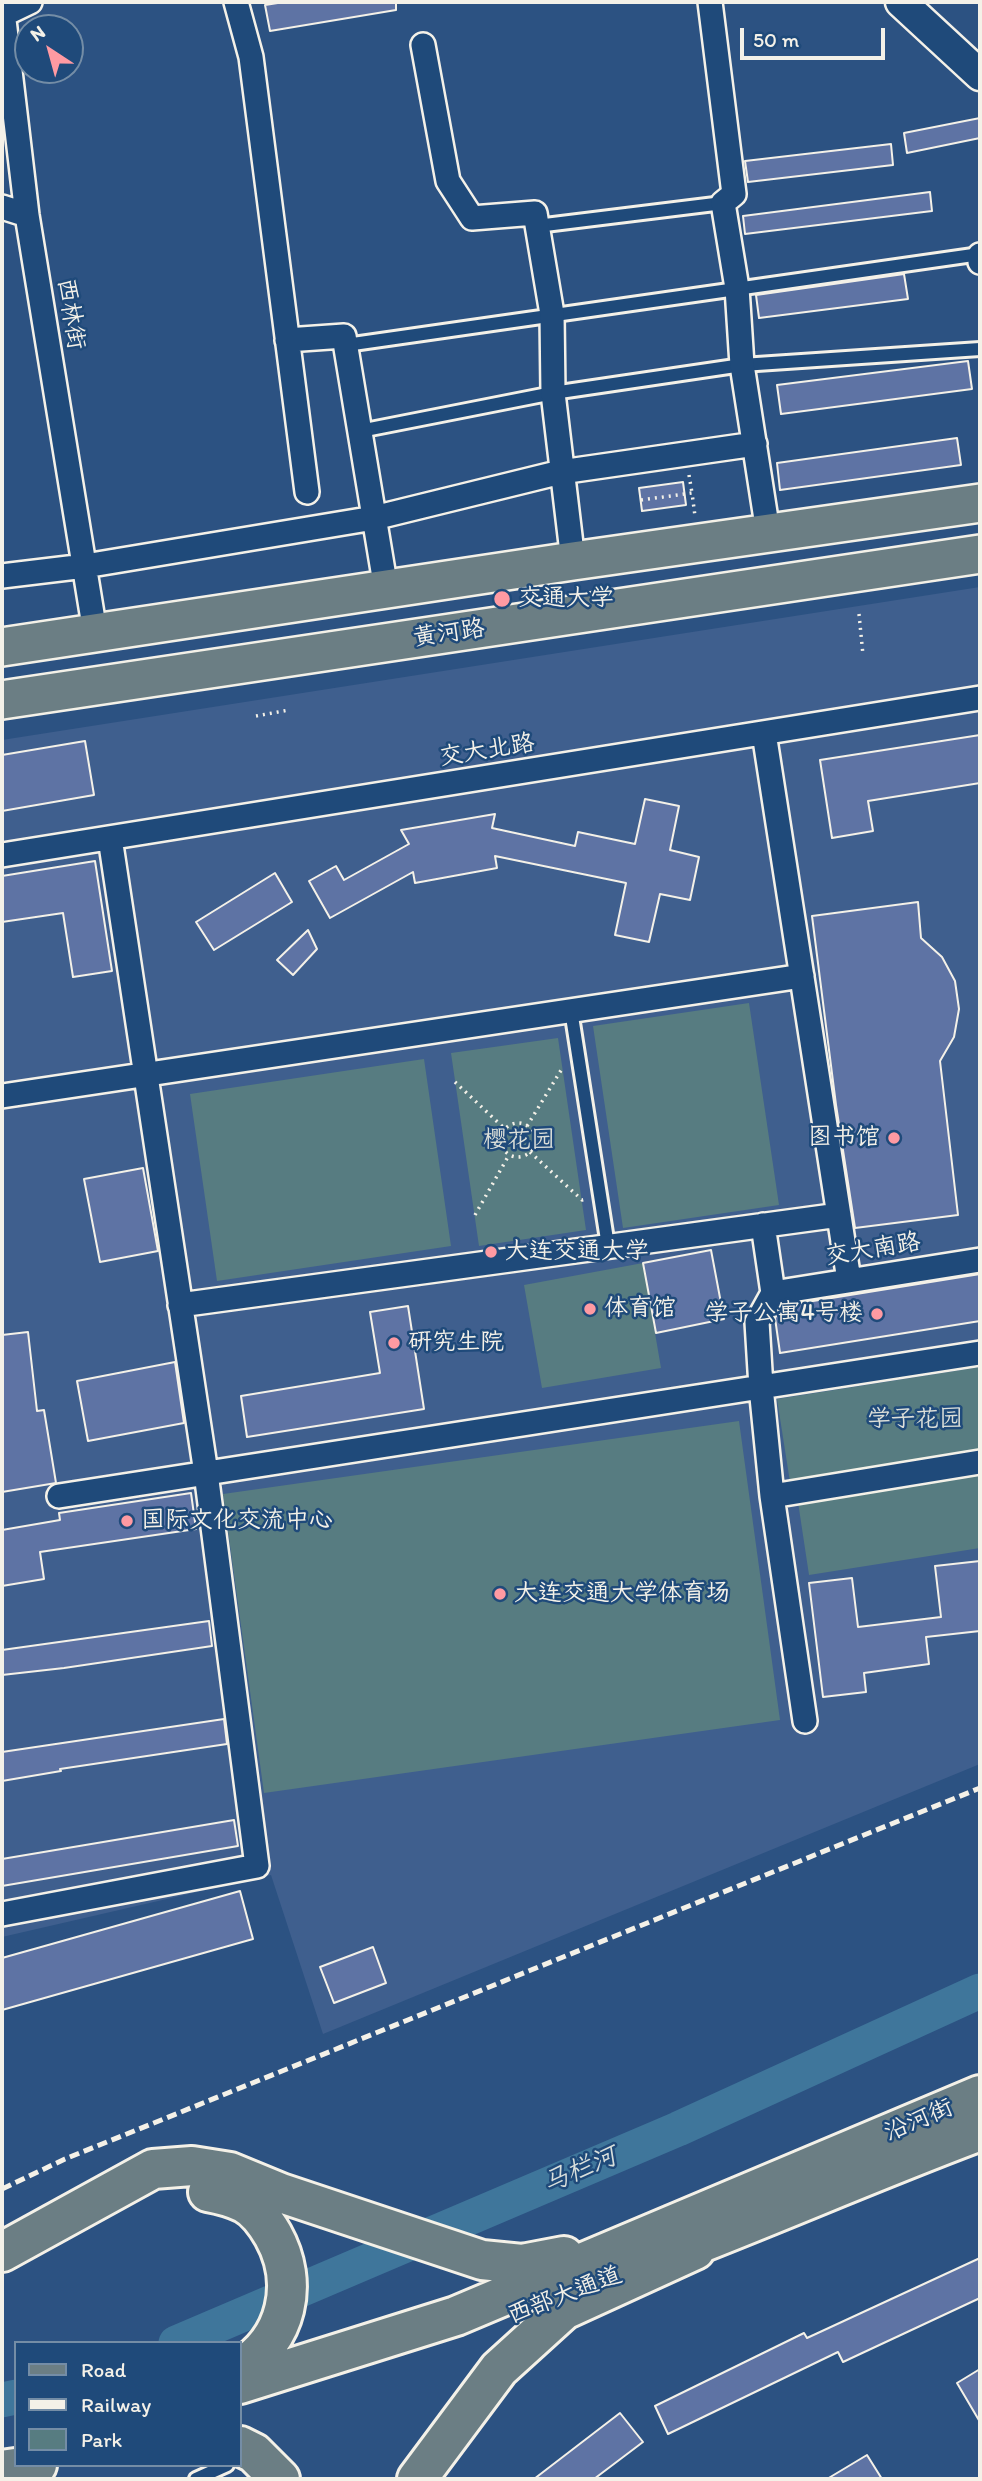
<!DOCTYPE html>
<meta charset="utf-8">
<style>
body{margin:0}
#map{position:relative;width:982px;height:2481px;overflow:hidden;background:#2c5282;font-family:Itim,sans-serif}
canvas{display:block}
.frame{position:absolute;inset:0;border:4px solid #f4f1e8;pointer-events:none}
.legend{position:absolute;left:14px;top:2341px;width:228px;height:126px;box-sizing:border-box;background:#1f4a7a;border:2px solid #748da6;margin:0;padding:9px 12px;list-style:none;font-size:21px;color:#f4f1e8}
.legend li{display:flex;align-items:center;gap:14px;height:35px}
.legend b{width:35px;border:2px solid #748da6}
.north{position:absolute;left:14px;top:14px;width:70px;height:70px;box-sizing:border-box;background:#1f4a7a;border:2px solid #748da6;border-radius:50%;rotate:324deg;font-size:19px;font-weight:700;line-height:28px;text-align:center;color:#f4f1e8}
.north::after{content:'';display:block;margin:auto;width:24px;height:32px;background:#ff9aa2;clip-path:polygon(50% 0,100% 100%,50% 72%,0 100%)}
.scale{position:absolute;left:740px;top:28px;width:145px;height:32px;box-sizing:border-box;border:4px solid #f4f1e8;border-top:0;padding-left:9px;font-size:21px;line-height:24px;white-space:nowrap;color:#f4f1e8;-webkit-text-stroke:5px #1f4a7a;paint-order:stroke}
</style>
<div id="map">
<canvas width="982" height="2481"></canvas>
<div class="frame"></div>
<ul class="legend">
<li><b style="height:9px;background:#6b7e84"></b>Road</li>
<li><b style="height:9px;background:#f4f1e8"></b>Railway</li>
<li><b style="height:19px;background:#577c81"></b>Park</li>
</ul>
<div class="north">N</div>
<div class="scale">50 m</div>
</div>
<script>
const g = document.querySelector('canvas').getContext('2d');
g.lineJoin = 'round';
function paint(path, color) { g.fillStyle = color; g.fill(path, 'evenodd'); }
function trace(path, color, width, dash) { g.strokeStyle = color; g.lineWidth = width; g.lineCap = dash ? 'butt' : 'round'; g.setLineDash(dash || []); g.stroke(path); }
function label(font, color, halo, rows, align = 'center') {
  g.font = font + ' Itim,"LXGW WenKai TC",sans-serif'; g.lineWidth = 5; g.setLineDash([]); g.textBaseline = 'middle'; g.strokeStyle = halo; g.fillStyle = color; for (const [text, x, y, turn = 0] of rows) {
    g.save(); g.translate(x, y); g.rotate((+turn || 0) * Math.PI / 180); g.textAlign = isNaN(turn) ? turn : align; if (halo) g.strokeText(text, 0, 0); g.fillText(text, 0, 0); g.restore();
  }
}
const built = new Path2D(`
 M980,587V1764L323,2034L271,1875L2,1937V740Z`);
const green = new Path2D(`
 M749,1003L779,1205L623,1228L593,1026Z
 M558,1038L586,1230L479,1246L451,1053Z
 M424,1059L451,1246L217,1281L190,1094Z
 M643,1263L661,1368L542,1388L524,1285Z
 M980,1367V1452L790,1482L777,1399Z
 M739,1421L780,1720L264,1793L223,1494Z
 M980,1473V1548L809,1575L798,1502Z`);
const river = new Path2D(`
 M176,2343L678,2129L980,1991
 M2,2400L16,2397`);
const building = new Path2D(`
 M284,2H396V10L270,31L265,5Z
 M980,118V138L907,153L904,133Z
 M891,144L893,165L748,182L745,161Z
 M930,192L932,211L745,234L743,216Z
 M904,274L908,299L759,318L756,295Z
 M968,361L972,389L781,414L777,385Z
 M957,438L961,465L780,490L777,463Z
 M683,482L686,505L642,511L639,488Z
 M980,735V783L868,801L873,831L832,838L820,760Z
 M85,741L94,795L2,811V755Z
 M645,799L679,806L670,850L699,857L690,900L660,894L649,942L615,935L626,883L495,856L497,868L415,883L413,872L330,918L309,881L336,866L344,880L409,844L401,830L495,814L492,828L575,846L578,832L635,844Z
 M95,861L112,971L73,977L63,913L2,922V876Z
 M275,873L292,902L214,950L196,922Z
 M918,902L921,938L942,957L955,981L959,1009L954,1037L940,1061L958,1215L855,1228L836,1105L812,916Z
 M308,930L317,949L293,975L277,960Z
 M143,1168L158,1251L100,1262L84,1179Z
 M711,1250L724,1319L656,1333L643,1263Z
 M980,1274V1321L780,1353L775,1318L782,1306Z
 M408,1306L424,1409L247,1437L241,1396L380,1373L370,1312Z
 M28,1332L37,1411L44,1410L56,1483L2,1492V1335Z
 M175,1362L184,1423L88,1441L77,1381Z
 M191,1493L196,1529L40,1552L44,1579L2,1586V1530L60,1520L59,1513Z
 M980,1561V1631L926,1637L929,1664L864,1673L866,1692L823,1697L809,1583L852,1578L858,1627L941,1617L935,1566Z
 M209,1621L212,1646L64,1668L2,1675V1650Z
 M224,1719L227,1744L60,1769L61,1771L2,1781V1752Z
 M234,1820L238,1846L2,1886V1859Z
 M240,1891L253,1939L2,2010V1958Z
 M373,1947L386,1983L334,2003L320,1967Z
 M980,2258V2298L843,2362L838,2352L668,2434L655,2406L804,2333L807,2338Z
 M980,2369V2422L957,2383Z
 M620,2413L643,2442L594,2479H534Z
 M867,2455L882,2479H827Z`);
const path = new Path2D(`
 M689,475L692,493
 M641,500L692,493L695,516
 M859,614L863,655
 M256,716L289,710
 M455,1082L505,1129
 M501 1140a17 17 0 1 1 34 0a17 17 0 1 1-34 0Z
 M527,1126L563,1067
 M530,1152L582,1200L586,1199
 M475,1215L509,1155`);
const service = new Path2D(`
 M537,226L723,203
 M346,345L980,254
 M360,431L553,393L742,365L980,349
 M571,1010L608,1246
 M196,2479L227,2465`);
const minor = new Path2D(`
 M236,2L251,57L307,492
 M710,2L734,194L723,203L737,288L742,365L768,532
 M2,3L27,215L95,632
 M3,15L30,2
 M423,45L448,181L472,218L535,213L552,314L553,393L573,561
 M2,207L27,215
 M980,255V262
 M287,340L344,336L386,589
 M2,576L85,566L374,518L561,472L755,444
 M764,733L849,1280
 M2,855L980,698
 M2,1096L802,976
 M763,1225L773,1293L757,1322L761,1387L772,1496L805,1721
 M773,1293L980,1260
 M180,1305L839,1215
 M59,1496L980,1353
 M772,1496L980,1462
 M2,1914L257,1866L206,1473L110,838`);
const tertiary = new Path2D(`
 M901,2L980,75`);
const primary = new Path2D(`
 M2,647L573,561L980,503
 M2,700L980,554`);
const trunk = new Path2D(`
 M208,2192C219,2194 234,2198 244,2203C257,2210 266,2223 273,2235C300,2283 287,2340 240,2368
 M2,2252L153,2169L192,2166L230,2172L281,2193L482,2260L522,2264L564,2256
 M670,2255C774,2215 876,2170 980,2131
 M240,2384L456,2316L980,2095
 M240,2446L254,2453L280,2479
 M2,2470L37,2465
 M417,2479L499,2369L564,2310L695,2250`);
const rail = new Path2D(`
 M2,2189L65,2159L980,1788`);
const markers = [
 [502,599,9,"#ff9aa2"],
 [894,1138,7,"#ff9aa2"],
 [491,1252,7,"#ff9aa2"],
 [590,1309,7,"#ff9aa2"],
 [877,1314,7,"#ff9aa2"],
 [394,1343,7,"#ff9aa2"],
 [127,1521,7,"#ff9aa2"],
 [500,1594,7,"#ff9aa2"]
];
const streetNames = [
 ["西林街",70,314,81],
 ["黄河路",449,634,-8],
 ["交大北路",487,751,-9],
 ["交大南路",873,1250,-9],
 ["沿河街",919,2121,-23],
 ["西部大通道",565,2296,-21]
];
const poiNames = [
 ["交通大学",518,599],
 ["图书馆",880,1138,"right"],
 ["大连交通大学",505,1252],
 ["体育馆",604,1309],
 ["学子公寓4号楼",863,1314,"right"],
 ["研究生院",408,1343],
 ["国际文化交流中心",141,1521],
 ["大连交通大学体育场",514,1594]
];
const parkNames = [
 ["樱花园",519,1141],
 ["学子花园",915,1420]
];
const waterNames = [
 ["马栏河",580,2171,-23]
];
paint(built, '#3f5f8e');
paint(green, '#577c81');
trace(river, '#3f769b', 35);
paint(building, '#5e73a4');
trace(building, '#f4f1e8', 2);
trace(service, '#f4f1e8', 18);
trace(minor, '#f4f1e8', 28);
trace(tertiary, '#f4f1e8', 35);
trace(primary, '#f4f1e8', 42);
trace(trunk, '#f4f1e8', 44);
trace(path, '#f4f1e8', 3.5, [2, 5]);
trace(service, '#1f4a7a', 12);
trace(minor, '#1f4a7a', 23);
trace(tertiary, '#1f4a7a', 30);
trace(primary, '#6b7e84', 37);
trace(trunk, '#6b7e84', 38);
trace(rail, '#f4f1e8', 5, [10, 5]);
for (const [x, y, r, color] of markers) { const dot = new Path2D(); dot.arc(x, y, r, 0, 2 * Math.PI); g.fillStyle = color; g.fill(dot); trace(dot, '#1f4a7a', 2.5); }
label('24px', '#f4f1e8', '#1f4a7a', streetNames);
label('24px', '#f4f1e8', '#1f4a7a', poiNames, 'left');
label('24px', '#dcdfd9', '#1f4a7a', parkNames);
label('italic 26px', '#d9dfdc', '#1f4a7a', waterNames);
</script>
